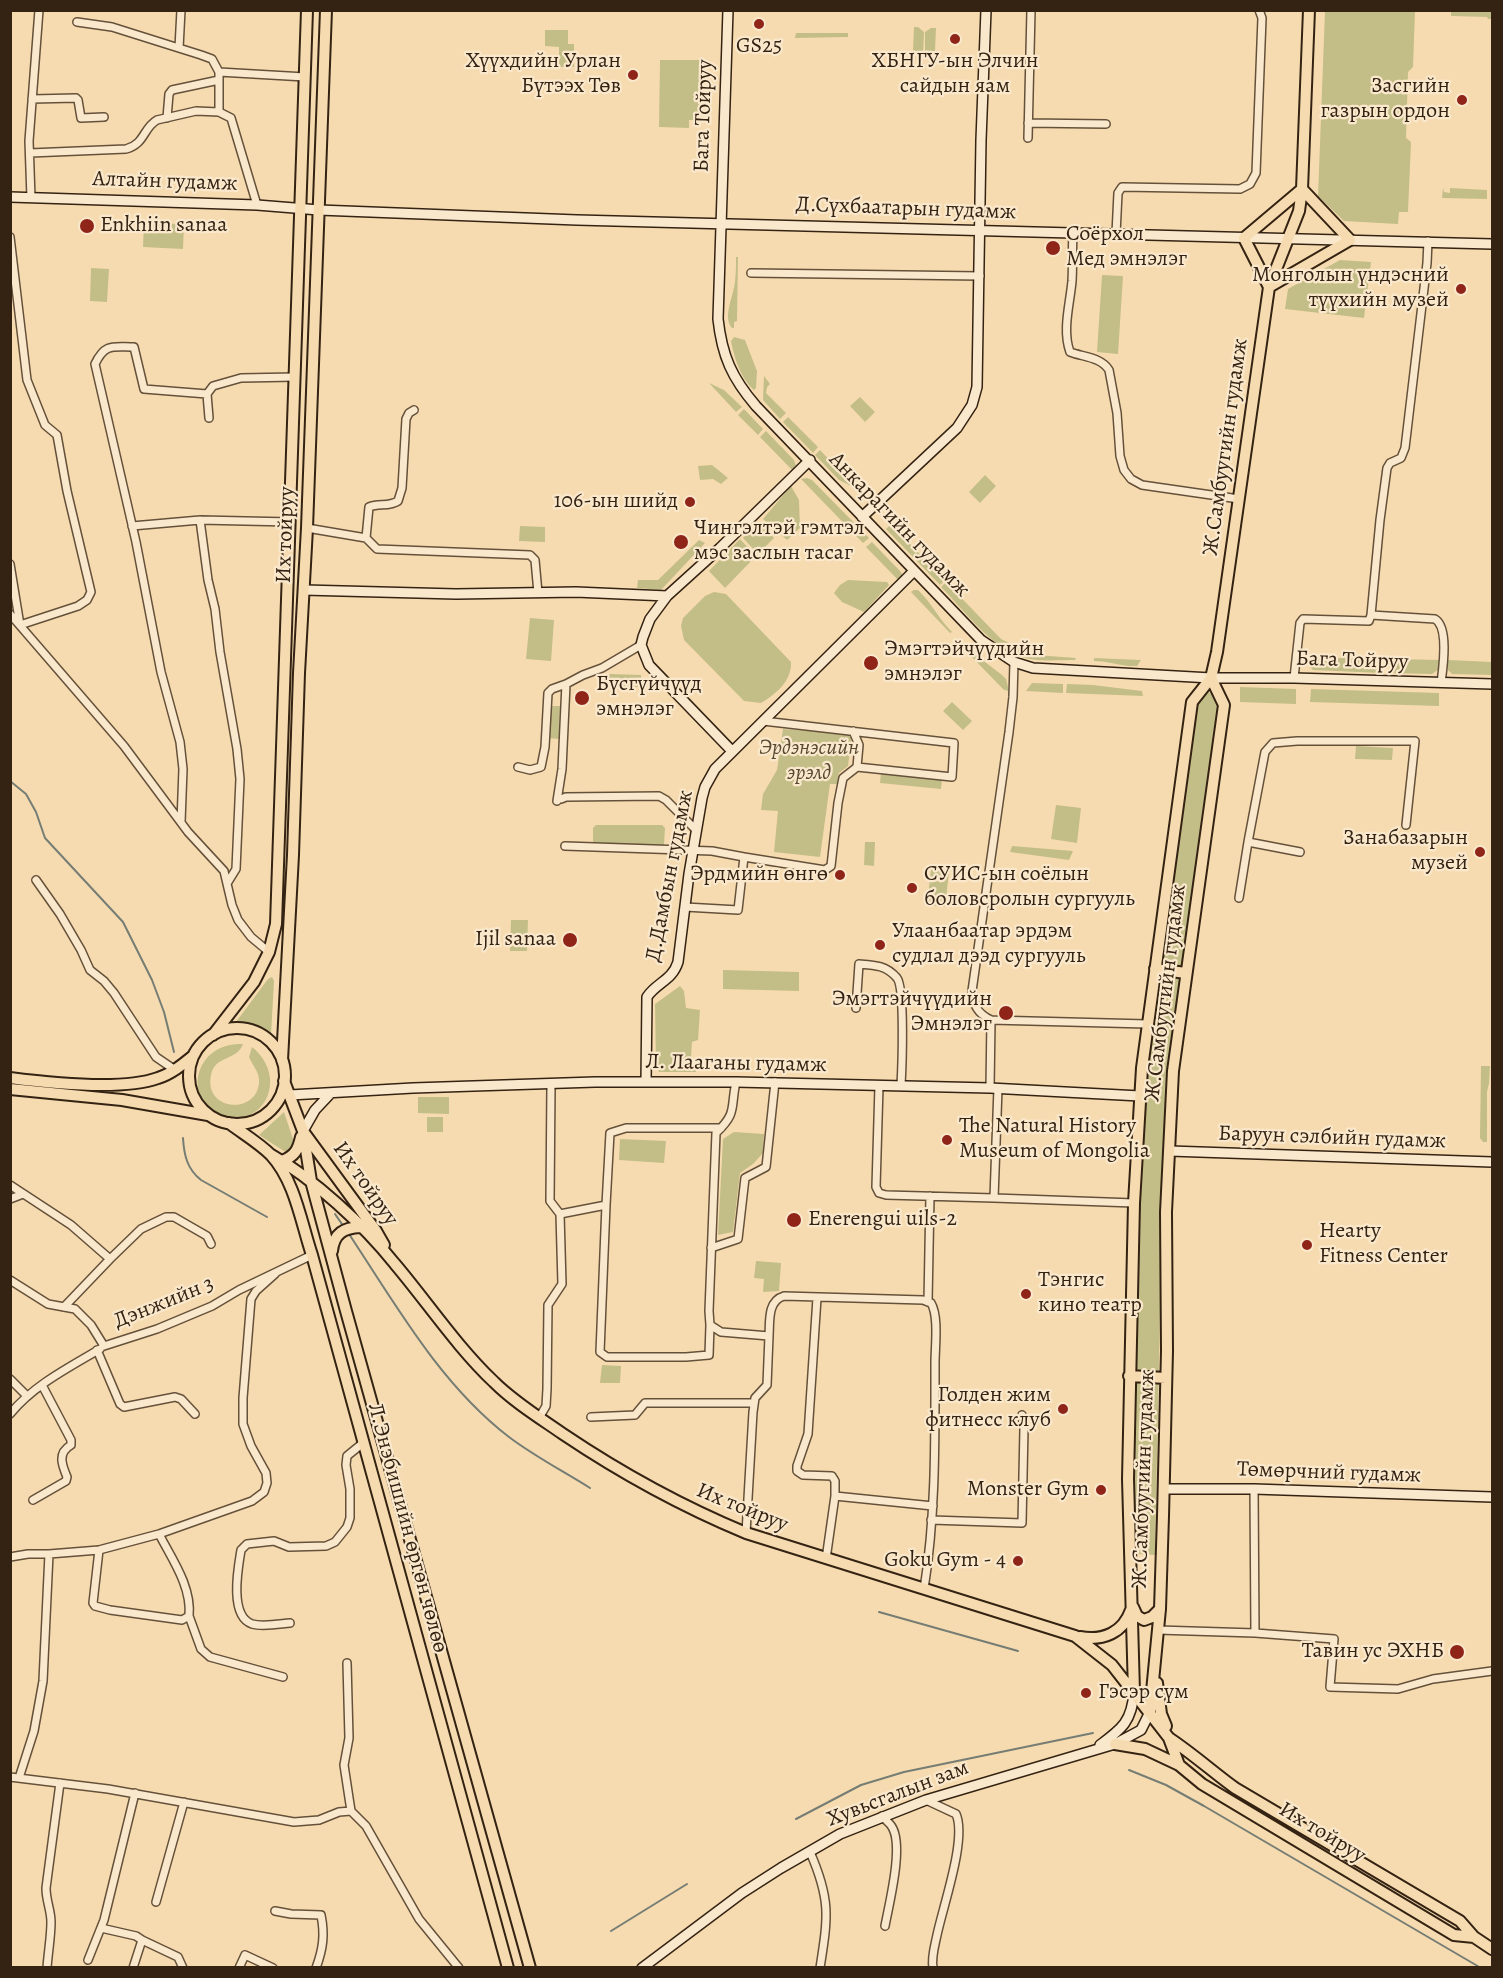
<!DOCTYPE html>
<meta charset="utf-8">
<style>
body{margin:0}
#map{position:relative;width:1503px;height:1978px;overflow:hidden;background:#f7dbb0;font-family:Alegreya,serif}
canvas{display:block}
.frame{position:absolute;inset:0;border:12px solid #342313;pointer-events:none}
</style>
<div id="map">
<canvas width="1503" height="1978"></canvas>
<div class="frame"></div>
</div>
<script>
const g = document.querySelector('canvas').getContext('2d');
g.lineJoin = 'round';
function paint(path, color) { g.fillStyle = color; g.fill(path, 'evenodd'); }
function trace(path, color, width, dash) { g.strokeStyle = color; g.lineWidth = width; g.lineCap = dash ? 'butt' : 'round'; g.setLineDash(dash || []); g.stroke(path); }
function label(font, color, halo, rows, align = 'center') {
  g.font = font + ' Alegreya,serif'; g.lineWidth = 4.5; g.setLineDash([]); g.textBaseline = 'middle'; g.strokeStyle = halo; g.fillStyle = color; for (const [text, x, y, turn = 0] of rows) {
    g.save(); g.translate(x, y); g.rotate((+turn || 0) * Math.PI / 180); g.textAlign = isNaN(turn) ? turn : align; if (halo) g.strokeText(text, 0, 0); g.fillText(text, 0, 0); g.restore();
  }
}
const green = new Path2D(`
 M1325,11H1415L1413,67L1408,72L1406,138L1411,142L1408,212H1399L1398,224L1344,221L1318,196Z
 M1451,11H1492V19H1488L1487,17L1451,16Z
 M914,27H918L924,32L923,56L918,55L913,50Z
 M931,28H936L935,51L930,56H925V32Z
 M545,30H568V44H574V67H559V47L545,46Z
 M796,33H848V37L795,38Z
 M660,60H700L699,120H689V128L659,127Z
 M1443,188L1444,192L1450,193V188L1487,190V199L1442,198Z
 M144,223L184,224L183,249L143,247Z
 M736,257H738L737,321L734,322V328H732C722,316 734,296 735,281C736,273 736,265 736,257Z
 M1340,260L1371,262L1364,318L1285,309L1288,289Z
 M91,268L109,269L107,302L90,301Z
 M1102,275L1123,276L1118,354L1097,352Z
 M734,337L745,340L757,371L756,388L754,390C741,379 734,357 731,341Z
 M764,376L770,384L767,387L766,393L786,413L780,419L763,400Z
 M709,383L724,390L742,407L736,412Z
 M860,397L875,412L865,422L850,406Z
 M744,409L763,429L758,435L738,415Z
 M788,417L818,447L813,453L783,422Z
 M766,431L794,460L796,466L794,472L760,437Z
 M820,450L870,502L867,501L851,486L839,480L815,455Z
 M712,465L728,478L721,484L713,479L700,480L698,466Z
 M985,475L996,486L980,503L969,492Z
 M807,478L812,480L869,538L863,543L801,479Z
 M791,486L799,500L800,528L787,540L763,519Z
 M759,522L774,538L758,554L743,538Z
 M891,524L945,580L940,585L886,529Z
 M520,526L545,527V542L519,541Z
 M740,539L756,556L725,588L709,571Z
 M699,540L705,543L661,590L637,588L638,580H658Z
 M872,542L901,572L903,577L901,583L866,547Z
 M848,580L887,582L889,585L864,612L842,602L834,593L840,585Z
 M946,582L1001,639L1035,655L1076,658L1075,660C1063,660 1050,661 1037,660C997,657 967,613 941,587Z
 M914,590H918C931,602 939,619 952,632L950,633L911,592Z
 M714,592L726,594L791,662C792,681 776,694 761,703L744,701L684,640L681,626L683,618L705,596Z
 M530,618L554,620L551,661L526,659Z
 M964,646L1002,675L1006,679L1009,691L1004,690L963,648Z
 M1310,657L1376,659L1381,668V673L1313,670L1310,667Z
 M1094,658L1141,660L1137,666C1122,667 1109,661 1094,661Z
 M1394,659L1440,660L1439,669L1432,674L1388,673Z
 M1449,660L1492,662V675L1452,674L1448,670L1447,661Z
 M609,674L641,675V687L608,686Z
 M1032,683L1063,684V693L1026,691Z
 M1067,684L1093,685L1142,691L1143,696L1066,693Z
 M1240,687L1296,689V704L1240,702Z
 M1311,689L1439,693V706L1310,702Z
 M1203,692H1208L1216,696L1218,705L1168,1074L1163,1165L1155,1555L1138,1554L1133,1508L1139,1229L1147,1073L1195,703Z
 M952,702L972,721L963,730L943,711Z
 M549,706H560L559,739L547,738Z
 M783,729L852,734L848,766L839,773L837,784H830L820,857L774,852L778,811L761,810L763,794L777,770Z
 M1356,746L1393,748L1392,760L1355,759Z
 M881,773L942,779L941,789L880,783Z
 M1056,805L1081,808L1077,843L1051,839Z
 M596,825H662L665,828L664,845H593V828Z
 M865,842H875L874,866L864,865Z
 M1012,846L1073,851L1069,860L1010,852Z
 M931,870L949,872L945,907L927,905Z
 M511,920H528L527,951H510Z
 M723,970L799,972V991L723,989Z
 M272,977L274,981L271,1035L236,1022L268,979Z
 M680,986L684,991L686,1008L700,1010L698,1040L692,1042L691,1057L696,1064V1072H659L656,1065L655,1004Z
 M243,1044C237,1061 215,1055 211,1075C203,1113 261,1115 259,1079C258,1070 252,1065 249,1057L252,1047C290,1078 263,1130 222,1115C180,1099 196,1041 243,1044Z
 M1481,1066H1490L1489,1083L1487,1092V1142H1483L1480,1138Z
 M418,1097H449V1114L418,1113Z
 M284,1112L294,1142L295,1151L287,1153L259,1135Z
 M427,1117H443V1132H427Z
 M734,1132L764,1134L763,1153L753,1164L740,1173L733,1232L718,1235L723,1139Z
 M620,1139L666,1141L664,1163L619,1160Z
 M756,1261L781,1263L779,1291L763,1292L764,1279L754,1278Z
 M602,1365L621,1366L620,1383H600Z`);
const stream = new Path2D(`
 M10,781L26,794L36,812L45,838L123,922L152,980L164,1012L174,1052
 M183,1138C184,1155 187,1169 201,1180L267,1217
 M335,1214L344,1227
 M349,1234C396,1305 440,1384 509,1437C534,1456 563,1471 590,1488
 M879,1612L1018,1651
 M1129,1770L1166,1785L1204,1806L1481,1968
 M796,1819L861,1785L904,1772L1093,1733
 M611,1931L687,1884`);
const street = new Path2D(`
 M77,22L112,27L201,55L212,59L219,72L305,77
 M179,48L181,10
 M219,72V112L231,118L257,205
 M32,99L76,98L78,100L81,118L104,117
 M167,118L169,94L172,90L219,80
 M1028,123L1106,124
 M1028,138L1031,10
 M30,153L126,149C145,144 143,128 157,120L196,111L219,112
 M31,198L29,141L39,10
 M1073,233C1072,249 1073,265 1072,281C1070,304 1062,330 1070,352C1083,357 1101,357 1109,370L1117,413L1120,456L1124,470L1131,479L1142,485L1239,499
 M1116,234L1118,193L1122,187L1240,189L1250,184L1256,173L1262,18L1259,10
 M10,237L27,380L45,425L57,435L67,491L91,592L87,600L78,606L20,625L10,564
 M751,273L980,276
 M209,418L207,394L213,386L241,378L295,377
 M200,520L208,580L215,609L220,652L237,749L240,779L236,869L228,882
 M132,526L200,520L291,522
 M307,528L366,538L377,549L530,555L535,560L538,593
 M366,538L369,507C379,503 389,507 398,501L402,488L406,419L409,413L414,410
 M10,614L124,746L188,832L224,871L232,905L238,920L251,937L269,952
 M1371,615L1435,619C1449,627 1443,668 1441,683
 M1294,678L1300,623L1303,619L1369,621L1371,615L1380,520L1387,468L1390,463L1401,458L1405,448L1427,263L1428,241
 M763,721L954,743L952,777L857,767L859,745L853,731
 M518,767L530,770L541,767L545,747L548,693L552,689L566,684
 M561,799L566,797L659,796L666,800L696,830
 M557,801L562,769L566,684L583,675L602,668L641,645
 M181,822L183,769L180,742L161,672L136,542L95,364C105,343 113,347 134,347L144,389L207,394
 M565,846L712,851L744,857
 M1300,852L1248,842L1265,752L1273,743L1297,741H1415L1406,825
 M36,880L60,914L81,950L90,970L104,981L114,993L156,1057L175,1070
 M1239,898L1248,842
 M685,907L738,910L744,857L825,870L831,866L838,803L843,778L857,767
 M856,1008L859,964C874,965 886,965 897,978C905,988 902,1068 901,1085
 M991,1020L1147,1024
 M736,1082C730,1108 738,1112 716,1133L709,1311L710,1325L721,1332L769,1336C770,1322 767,1301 784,1296L923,1300L931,1303C939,1316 935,1347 935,1363C935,1438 936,1515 924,1589
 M879,1086L876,1187L879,1193L886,1195L994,1198
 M990,1088L991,1020C977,1013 974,1006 972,991L1009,732L1013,697L1014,662
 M998,1088L994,1198L1134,1203
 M10,1185L71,1225L110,1259L64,1307
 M10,1199L23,1194
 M606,1205L600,1352L607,1357H686L709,1355L710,1325
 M560,1214L606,1205L610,1133L626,1128H721
 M711,1248L738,1239L745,1178L766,1167L775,1082
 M110,1259L141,1229L166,1217H174L207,1236L211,1244
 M10,1280L48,1304L75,1309L91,1325L104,1346L157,1329L212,1306L239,1290L312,1255
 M817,1298L808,1434L797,1466V1471L803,1475L832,1476L835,1481V1496
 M928,1302L930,1196
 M97,1350L120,1404L124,1407L175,1397L181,1399L195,1414
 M10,1379L27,1396
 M10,1414C34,1385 68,1368 100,1349
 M591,1417L635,1415L645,1403H754
 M539,1418L546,1406L547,1389L548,1305L562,1284L560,1214L550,1201L551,1085
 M1254,1489L1255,1633
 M33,1500L66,1481L67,1477C62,1465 57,1453 71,1445V1440L42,1385
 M931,1520L1022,1523L1024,1428L1022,1415
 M746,1533L753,1412L755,1398L767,1385L769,1336
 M99,1550L93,1603L95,1606L110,1610L182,1620L189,1616C192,1587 172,1559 159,1534
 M10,1557L28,1554H49
 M826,1559L835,1496L933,1506
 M189,1616L201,1649L210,1657L283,1677
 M290,1623C279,1624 263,1627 252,1624C229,1616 238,1568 241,1550L247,1544L274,1541L289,1547L326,1546L335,1542L347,1527L350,1518V1489L346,1465L347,1456L363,1443
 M1158,1630L1255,1633L1334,1639L1330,1687L1398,1689L1433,1679L1492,1671
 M347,1663L349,1738L344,1765L351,1811
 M10,1777L108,1789L294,1822L319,1820L339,1812L351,1811L366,1826L419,1919L459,1968
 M19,1778L34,1731L43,1681L49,1554L99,1550L159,1534L252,1501L264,1492L267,1483L266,1473L251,1446L243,1424V1398L251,1299L256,1291L275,1274
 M926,1800L956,1814C967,1839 943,1906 937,1935C935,1945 931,1957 933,1968
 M882,1816C885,1820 890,1823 892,1827C904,1846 889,1904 885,1926
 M810,1852C831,1900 828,1917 820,1968
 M156,1902L184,1802
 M275,1911L291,1914L321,1915C325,1935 323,1949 316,1968
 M101,1928L136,1936L142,1940
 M88,1960L104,1920L135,1793
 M47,1968C48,1953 51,1937 51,1922C51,1910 46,1901 46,1888L60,1783
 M133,1968L142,1940L178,1957L183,1968
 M239,1968L245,1955L273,1968`);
const secondary = new Path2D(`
 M728,10L718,319C722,356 732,378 756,406L981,640L1014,662L1033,668L1211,678H1294L1492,684
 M10,197L257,205L319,210L577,220L1492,244
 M862,517L957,428L972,405L977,387L981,140L986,10
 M304,590L456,594L576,592L667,596L720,548L810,460
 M667,596L650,619L643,637L641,645L649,665L732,751
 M646,1082L647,997C657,982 672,981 678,962L689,874L702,798L705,787L715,769L914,571
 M290,1095L413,1088L595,1082H736L990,1088L1140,1096
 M303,1131L315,1110L331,1093
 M1170,1151L1492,1162
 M1164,1489H1254L1492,1497
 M1100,1745C1122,1729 1132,1721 1134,1692
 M642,1968L742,1893L781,1868L840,1834L926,1800L1115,1744L1141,1730L1150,1712`);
const primary = new Path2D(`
 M1302,189L1350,240L1269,287L1244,238Z
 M1155,969L1186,973
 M189 1076a48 48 0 1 1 96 0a48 48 0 1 1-96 0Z
 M213,1035L254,982L269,952L276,924L307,10
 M282,1060L293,855L299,673L307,528L326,10
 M10,1078C49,1083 122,1091 158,1078C171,1074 182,1065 193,1056
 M284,1081L303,1131L311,1181L346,1311L530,1968
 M10,1089L122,1100L208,1115
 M229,1123C242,1133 259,1143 271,1155C295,1181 301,1222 312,1255L508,1968
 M305,1134L376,1231L384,1245
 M270,1154C314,1179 363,1224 395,1264C428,1303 457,1347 494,1382C514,1402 540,1418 563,1434C621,1473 681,1506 746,1533L1075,1636L1112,1665L1169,1738L1179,1765L1202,1784L1454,1935L1474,1937
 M282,1161C295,1156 298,1150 301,1137
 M332,1251C334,1233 344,1228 360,1227
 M1129,1376L1166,1378
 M1133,1607L1137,1616L1144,1620L1152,1617L1160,1609
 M1080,1637C1103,1641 1123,1633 1131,1610
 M1157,1683L1161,1714L1166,1726
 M1134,1692L1128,1479L1134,1203L1142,1068L1192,702L1211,678L1217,652L1269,287L1299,211L1302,189L1309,10
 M1150,1712L1160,1609L1163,1516L1167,1351L1166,1212L1173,1071L1224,705L1211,678
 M1169,1738C1193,1754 1213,1772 1235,1788L1460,1921L1474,1937L1492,1949
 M1115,1744L1145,1749L1179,1765`);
const markers = [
 [759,24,6,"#8f2418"],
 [955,39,6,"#8f2418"],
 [633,75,6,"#8f2418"],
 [1462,100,6,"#8f2418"],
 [87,226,8,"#8f2418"],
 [1053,248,8,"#8f2418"],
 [1461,289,6,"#8f2418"],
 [690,502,6,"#8f2418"],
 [681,542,8,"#8f2418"],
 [871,663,8,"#8f2418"],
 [582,698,8,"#8f2418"],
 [1480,852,6,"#8f2418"],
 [840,875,6,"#8f2418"],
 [912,888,6,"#8f2418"],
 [570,940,8,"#8f2418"],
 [880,945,6,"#8f2418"],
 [1006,1013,8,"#8f2418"],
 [947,1140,6,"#8f2418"],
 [794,1220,8,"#8f2418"],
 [1307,1245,6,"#8f2418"],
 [1026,1294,6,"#8f2418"],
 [1063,1409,6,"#8f2418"],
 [1101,1490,6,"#8f2418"],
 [1018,1561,6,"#8f2418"],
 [1457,1652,8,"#8f2418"],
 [1086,1693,6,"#8f2418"]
];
const poiNames = [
 ["GS25",759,47,"center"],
 ["Хүүхдийн Урлан",621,62],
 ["Бүтээх Төв",621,87],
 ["ХБНГУ-ын Элчин",955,62,"center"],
 ["сайдын яам",955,87,"center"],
 ["Засгийн",1450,87],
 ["газрын ордон",1450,112],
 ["Enkhiin sanaa",100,226,"left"],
 ["Соёрхол",1066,235,"left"],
 ["Мед эмнэлэг",1066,260,"left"],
 ["Монголын үндэсний",1449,276],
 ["түүхийн музей",1449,301],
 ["106-ын шийд",678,502],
 ["Чингэлтэй гэмтэл",694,529,"left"],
 ["мэс заслын тасаг",694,554,"left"],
 ["Эмэгтэйчүүдийн",884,650,"left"],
 ["эмнэлэг",884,675,"left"],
 ["Бүсгүйчүүд",596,685,"left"],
 ["эмнэлэг",596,710,"left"],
 ["Занабазарын",1468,839],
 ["музей",1468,864],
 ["Эрдмийн өнгө",828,875],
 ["СУИС-ын соёлын",924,875,"left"],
 ["боловсролын сургууль",924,900,"left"],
 ["Улаанбаатар эрдэм",892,932,"left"],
 ["судлал дээд сургууль",892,957,"left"],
 ["Ijil sanaa",556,940],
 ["Эмэгтэйчүүдийн",992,1000],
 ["Эмнэлэг",992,1025],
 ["The Natural History",959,1127,"left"],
 ["Museum of Mongolia",959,1152,"left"],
 ["Enerengui uils-2",808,1220,"left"],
 ["Hearty",1319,1232,"left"],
 ["Fitness Center",1319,1257,"left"],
 ["Тэнгис",1038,1281,"left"],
 ["кино театр",1038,1306,"left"],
 ["Голден жим",1051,1396],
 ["фитнесс клуб",1051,1421],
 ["Monster Gym",1089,1490],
 ["Goku Gym - 4",1006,1561],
 ["Тавин ус ЭХНБ",1444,1652],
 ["Гэсэр сүм",1098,1693,"left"]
];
const streetNames = [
 ["Бага Тойруу",704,116,-88],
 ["Алтайн гудамж",165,182,2],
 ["Д.Сүхбаатарын гудамж",906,209,2],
 ["Ж.Самбуугийн гудамж",1226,447,-82],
 ["Анкарагийн гудамж",899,525,46],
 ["Их тойруу",286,535,-88],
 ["Бага Тойруу",1352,661,2],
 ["Д.Дамбын гудамж",670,876,-79],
 ["Ж.Самбуугийн гудамж",1166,993,-83],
 ["Л. Лааганы гудамж",736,1064,1],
 ["Баруун сэлбийн гудамж",1332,1138,2],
 ["Их тойруу",365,1184,55],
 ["Дэнжийн 3",164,1303,-22],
 ["Төмөрчний гудамж",1329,1473,2],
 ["Ж.Самбуугийн гудамж",1144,1479,-88],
 ["Их тойруу",742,1508,22],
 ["Л.Энэбишийн өргөн чөлөө",407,1528,75],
 ["Хувьсгалын зам",898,1794,-21],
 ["Их тойруу",1322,1833,31]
];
const parkNames = [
 ["Эрдэнэсийн",809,749],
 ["эрэлд",809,774]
];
paint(green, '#c3be87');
trace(stream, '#757d74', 2);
trace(street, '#65513a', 10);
trace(secondary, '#342313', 12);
trace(primary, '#342313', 14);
trace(street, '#fae8cc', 7);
trace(secondary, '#fae8cc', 9);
trace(primary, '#f7dbb0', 10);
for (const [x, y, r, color] of markers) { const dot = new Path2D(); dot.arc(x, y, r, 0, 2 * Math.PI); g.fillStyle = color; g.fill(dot); trace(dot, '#fae8cc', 2); }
label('22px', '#342313', '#fae8cc', poiNames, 'right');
label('22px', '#342313', '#fae8cc', streetNames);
label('italic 22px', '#584a30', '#fae8cc', parkNames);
</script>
